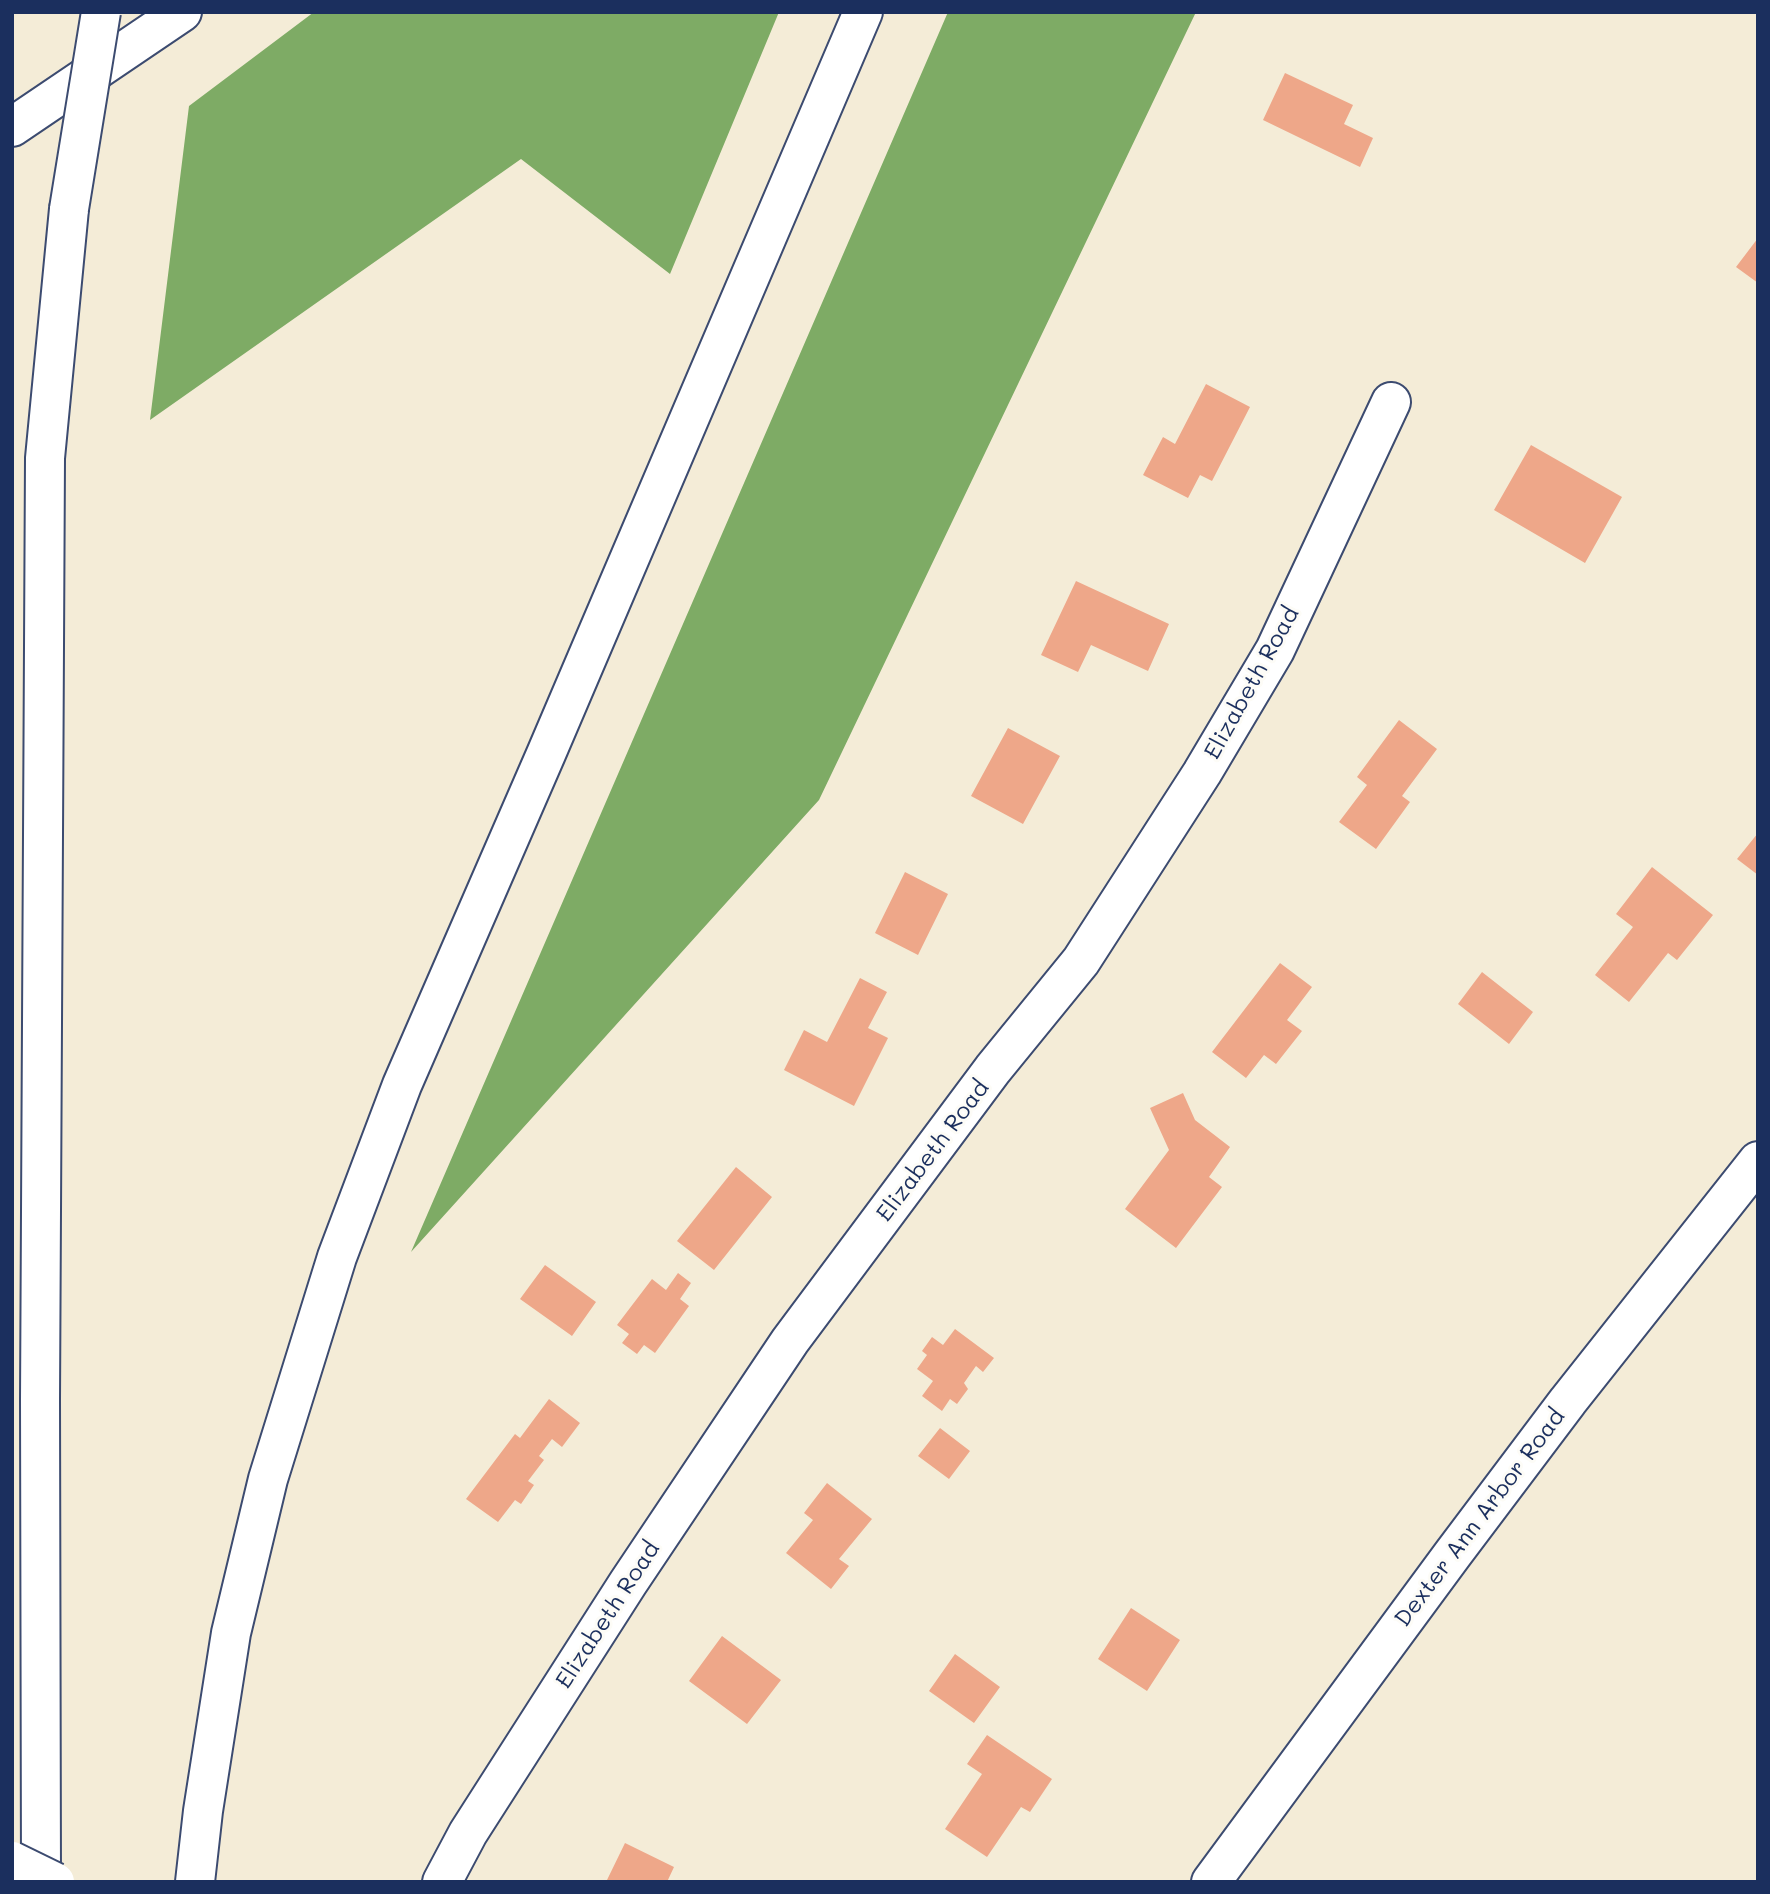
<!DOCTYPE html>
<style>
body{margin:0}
#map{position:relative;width:1770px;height:1894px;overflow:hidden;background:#f4ecd7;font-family:Mali,sans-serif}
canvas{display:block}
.frame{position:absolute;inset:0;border:14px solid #1b2f5e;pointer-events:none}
</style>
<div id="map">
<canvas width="1770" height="1894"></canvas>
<div class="frame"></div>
</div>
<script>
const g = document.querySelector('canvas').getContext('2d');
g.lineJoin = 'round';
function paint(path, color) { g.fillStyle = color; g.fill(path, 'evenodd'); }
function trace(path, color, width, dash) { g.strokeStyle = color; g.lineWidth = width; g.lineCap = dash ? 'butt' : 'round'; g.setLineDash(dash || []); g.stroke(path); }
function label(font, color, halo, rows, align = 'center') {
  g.font = font + ' Mali,sans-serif'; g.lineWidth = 6; g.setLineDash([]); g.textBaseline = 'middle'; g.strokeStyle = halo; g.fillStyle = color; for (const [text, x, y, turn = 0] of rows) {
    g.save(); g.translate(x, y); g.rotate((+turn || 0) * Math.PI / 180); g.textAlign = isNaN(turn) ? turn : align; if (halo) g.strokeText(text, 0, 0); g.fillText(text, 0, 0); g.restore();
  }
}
const forest = new Path2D(`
 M314,12H779L670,274L521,159L150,420L189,106Z
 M948,12H1196L819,800L411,1252Z`);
const building = new Path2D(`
 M1285,73L1353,105L1344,124L1373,138L1360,167L1263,120Z
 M1758,238V283L1736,267Z
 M1206,384L1250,407L1212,481L1200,475L1188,498L1143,475L1163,437L1175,444Z
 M1531,445L1622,497L1585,563L1494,510Z
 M1076,581L1169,624L1148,671L1091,645L1078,672L1041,655Z
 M1399,720L1437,749L1402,796L1410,802L1376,849L1339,822L1367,785L1357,777Z
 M1008,728L1060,756L1023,824L971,796Z
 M1758,833V875L1737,859Z
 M1652,867L1713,915L1677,960L1668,953L1629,1002L1595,975L1633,927L1616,914Z
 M905,872L948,894L918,955L875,933Z
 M1280,963L1312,987L1287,1020L1302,1031L1276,1064L1264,1055L1246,1078L1212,1052Z
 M1482,972L1533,1012L1509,1044L1458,1004Z
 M860,978L887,992L868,1028L888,1038L854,1106L784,1070L804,1030L827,1042Z
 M1183,1093L1195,1120L1230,1147L1209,1177L1222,1187L1176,1248L1125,1209L1169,1150L1150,1108Z
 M736,1167L772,1197L714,1270L677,1241Z
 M545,1265L596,1302L572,1336L520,1299Z
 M678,1273L691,1283L680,1299L689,1306L655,1353L644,1345L637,1354L622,1343L629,1334L617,1325L652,1279L666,1290Z
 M955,1329L994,1358L983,1372L976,1366L964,1383L968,1389L957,1404L950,1399L942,1411L922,1396L933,1381L917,1369L927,1355L922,1351L932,1337L943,1345Z
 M549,1399L580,1423L562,1447L552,1439L539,1456L544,1460L528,1481L534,1485L521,1504L515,1500L498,1522L466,1499L515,1434L520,1438Z
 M940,1428L970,1451L949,1479L918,1456Z
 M827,1483L872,1519L839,1559L849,1566L831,1589L786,1553L813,1520L804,1513Z
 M1131,1608L1180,1640L1147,1691L1098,1659Z
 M722,1636L781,1680L747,1724L689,1681Z
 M955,1654L1000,1687L974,1723L929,1691Z
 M987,1735L1052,1779L1030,1812L1021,1807L987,1857L945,1829L982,1774L967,1764Z
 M625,1843L674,1867L667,1882H646L642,1880L641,1882H610L607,1880Z`);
const minor = new Path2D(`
 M442,1882L468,1833L628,1583L790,1341L993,1069L1081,961L1202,773L1275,650L1391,402`);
const secondary = new Path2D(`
 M1211,1882L1452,1555L1568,1401L1758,1161`);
const motorway = new Path2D(`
 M12,127L182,12
 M41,1882L40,1398L45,458L69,209
 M195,1882L203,1811L231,1633L268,1479L337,1257L402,1085L546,754L863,12`);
const secondaryBridge = new Path2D(`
 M12,1861L55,1882`);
const motorwayBridge = new Path2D(`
 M69,209L101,12`);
const streetNames = [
 ["Elizabeth Road",1252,683,-61],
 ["Elizabeth Road",933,1151,-53],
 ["Dexter Ann Arbor Road",1480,1518,-53],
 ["Elizabeth Road",608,1615,-57]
];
paint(forest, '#7eab65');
paint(building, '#eea789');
trace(minor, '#3c4b70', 42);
trace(secondary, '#3c4b70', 42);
trace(motorway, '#3c4b70', 42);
trace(minor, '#fff', 38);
trace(secondary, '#fff', 38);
trace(motorway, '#fff', 38);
trace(secondaryBridge, '#3c4b70', 42, []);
trace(motorwayBridge, '#3c4b70', 42, []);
trace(secondaryBridge, '#fff', 38);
trace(motorwayBridge, '#fff', 38);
label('23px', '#1b2f5e', '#fdfcf7', streetNames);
</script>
